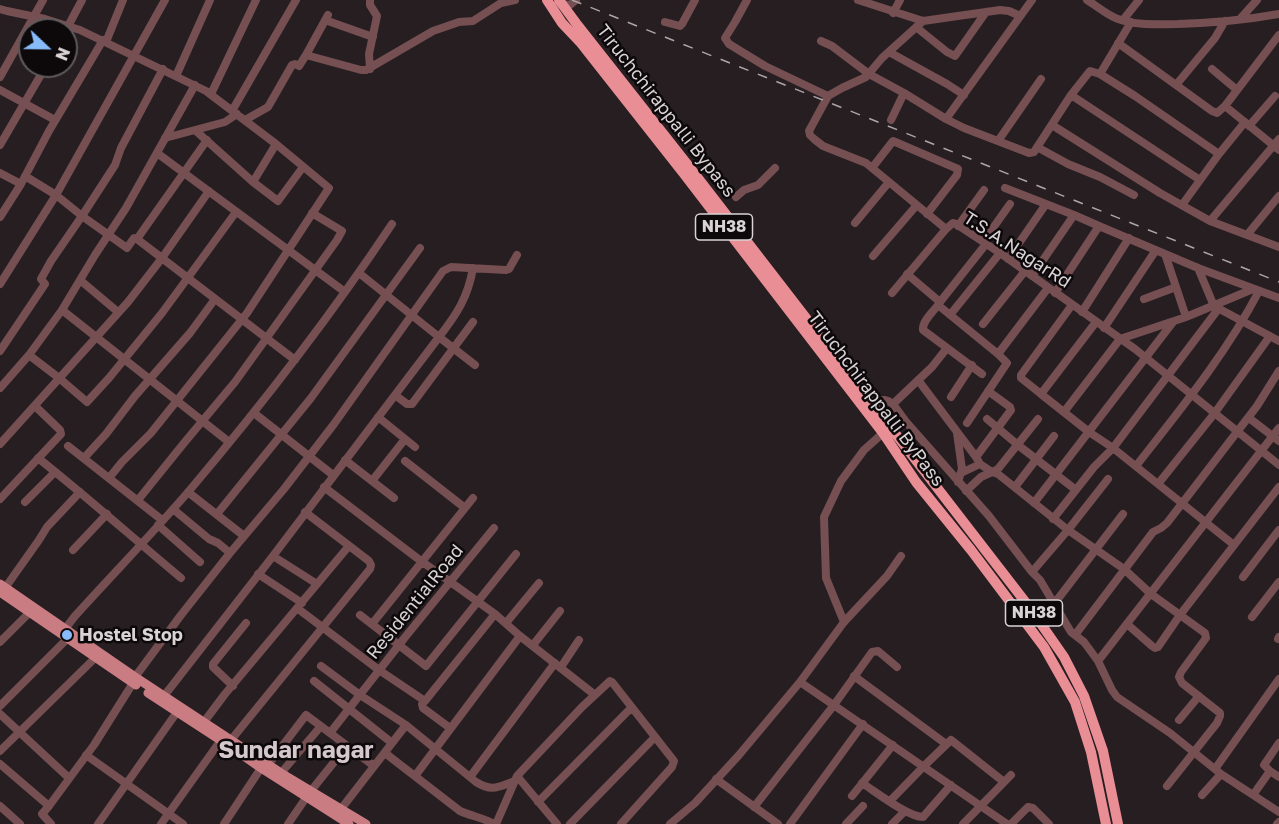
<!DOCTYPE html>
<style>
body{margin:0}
#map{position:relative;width:1279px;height:824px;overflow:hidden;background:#271e21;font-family:"Golos Text",sans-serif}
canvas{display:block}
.north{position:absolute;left:18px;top:18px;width:60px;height:60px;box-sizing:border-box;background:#0d090b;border:2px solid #5f5a5c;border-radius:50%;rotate:112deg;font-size:16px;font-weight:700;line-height:24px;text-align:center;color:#d9d3d5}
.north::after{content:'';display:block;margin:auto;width:21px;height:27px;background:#87bbfb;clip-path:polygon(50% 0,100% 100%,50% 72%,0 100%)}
</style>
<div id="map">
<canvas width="1279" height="824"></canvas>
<div class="north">N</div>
</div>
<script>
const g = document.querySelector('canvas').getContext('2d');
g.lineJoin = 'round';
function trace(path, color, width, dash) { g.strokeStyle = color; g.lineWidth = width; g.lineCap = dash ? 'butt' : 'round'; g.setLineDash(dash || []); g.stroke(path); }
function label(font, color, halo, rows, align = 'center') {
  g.font = font + ' "Golos Text",sans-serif'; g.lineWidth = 5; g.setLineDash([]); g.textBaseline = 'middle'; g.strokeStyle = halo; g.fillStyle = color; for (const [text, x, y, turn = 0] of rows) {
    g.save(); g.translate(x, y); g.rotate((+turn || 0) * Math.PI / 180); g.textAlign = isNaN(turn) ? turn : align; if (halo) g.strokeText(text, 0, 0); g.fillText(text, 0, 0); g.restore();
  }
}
const minor = new Path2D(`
 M370,0V5L377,16L369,54L370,69
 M747,0L735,22L725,38L729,44L765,66L828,96
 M858,0L923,21L1000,10L1009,11L1020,16
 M1087,0C1097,6 1107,15 1118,19C1137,26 1158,24 1178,24C1212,23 1246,20 1279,14
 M561,4L570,5L576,0
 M0,9L7,11L45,19L80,30L206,91L276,144L329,188L247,313L151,433L122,462L109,478
 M893,13L900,0
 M1240,19L1257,0
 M325,20L373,37
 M1123,20L1139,0
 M923,21L882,58L866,77L842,88L828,96L809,131L810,135L814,139L823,146L866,163L946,229L953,223L956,224L1000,253L1135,349L1279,465
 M665,22L680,26L682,24L695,0
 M916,27L947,52L955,56L986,12
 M66,30L82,0
 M821,41L832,46L869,74L904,93L946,119L964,128L1029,153L1034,152L1071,95L1090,71L1100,74L1135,96L1219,154
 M106,42L123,0
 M1118,43L1212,111L1217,113L1225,106L1279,35
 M889,52L947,84L964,95
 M306,55L328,15
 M1212,69L1237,90
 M1100,74L1131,22
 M176,76L210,0
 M0,77L43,0
 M1176,85L1215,38L1225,21
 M0,90L55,120
 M211,94L256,0
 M1071,95L1200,180
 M1225,106L1279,150
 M232,111L296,0
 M946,119L1032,0
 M245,120L268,107L292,65L295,64L299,66L306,55L361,70H366L433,31L459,22L473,21L501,3L515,0
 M891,120L904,93
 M1052,125L1160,193L1210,221L1279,247
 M1249,126L1275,96
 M196,131L253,182L278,201L303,167
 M165,138L225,122L237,114
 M998,141L1041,79
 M0,145L46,66
 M1037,147L1068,164L1100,177L1134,195
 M157,153L345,292
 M872,168L893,141L958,169L957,175L927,214
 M0,173L21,184
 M25,176L56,195L82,216L127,248L134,238L137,239L295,360
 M253,182L276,144
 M1005,188L1046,204
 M736,197L744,190L758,185L775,168
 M1182,205L1219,154L1245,122
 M0,217L21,184L49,131L103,40
 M1210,221L1279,139
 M855,223L889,182
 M958,226L984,190
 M1247,235L1279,196
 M137,239L207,140
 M983,242L1010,204
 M1165,254L1186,317
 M873,256L916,206
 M1008,259L1046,204L1074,215
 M473,268C468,297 457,314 439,337L475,365
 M1198,268L1214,306L1279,341
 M907,274L940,302L938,305L998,354L1048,288
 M1032,276L1074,215L1099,226
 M80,280L118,312
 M0,284L56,195L165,0
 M892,293L946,229
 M1055,293L1099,226L1198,268L1279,298
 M1144,299L1176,287
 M940,302L986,244
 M938,305C933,312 922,321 923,330L982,374
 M62,310L229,442
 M1082,312L1129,238
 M950,315L1000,253
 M1096,322L1041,394L1089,432L1113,448L1234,545
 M983,324L1025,271
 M1104,328L1156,250
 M0,351L45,284L41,279L51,261L82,216L115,165L121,148L163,69
 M29,355L59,378L87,402L109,378L162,313L236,212
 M918,380L976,457L980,464L992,472
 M0,388L29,355L62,310L95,255L126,208L195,85
 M1041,394L1021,378V375L1072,305
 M395,395L407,404H412L473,322
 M951,397L972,365
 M871,403L884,400L888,401L893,404L907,423L989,516L1032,572
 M893,404L932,367L947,348
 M1064,412L1120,339L1186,317L1253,289
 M254,413L333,475
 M378,417L415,447
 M1249,418L1279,441
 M987,419L1018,445L1076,490
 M1038,419L998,469L992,472L998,474L1068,530L1124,569L1151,594L1205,633L1206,638L1181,672L1179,677L1182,683L1220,713V716L1217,723L1167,786
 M967,423L1007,363L998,354
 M957,433L962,469L958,482
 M0,444L128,302L162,258L209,191
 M68,446L162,520
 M976,457L1011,410L1010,407L988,391
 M38,458C87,497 133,538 181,578
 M84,458L106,434L135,396L190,333L215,299
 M345,460L394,498
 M405,461L465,508
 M1136,466C1180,410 1226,354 1259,291
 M961,473L980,464
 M1108,479L1068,530L1032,572L1040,580L1071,632L1084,642L1098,661L1112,690L1117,697L1170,733L1221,774L1279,812
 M372,481L405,439
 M1158,484L1214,414L1270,336
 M324,487L417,558L495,614L520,636L595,695
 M1015,487L1054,436
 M966,491L981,477L992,472
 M188,492L244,536
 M0,499L61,434L60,430L35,406
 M138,500L184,443L235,382L337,240L342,231L312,213
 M25,502L55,472
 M1034,503L1173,322
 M173,509L209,539L218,543L230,553
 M217,514L311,398L420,248
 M1053,519L1094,467L1113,448L1219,308
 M158,525L200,562
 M73,550L107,514
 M273,556L317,584
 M258,574L302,603
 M1243,577L1279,530
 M5,588L39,540L47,527L80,492
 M1054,604L1123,514
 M297,608L348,547
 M360,615L426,666L516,554
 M1252,617L1279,582
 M844,622L826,578L824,517L841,481L864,450L883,433L884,429
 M506,623L539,583
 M372,624L473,498
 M1127,624L1152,646L1155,648L1158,647L1180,615L1279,487
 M62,633L75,616C113,574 152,534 189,491C261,406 330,317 392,224
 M1075,635L1153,532L1161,528L1167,523L1257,406L1279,371
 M1278,639L1279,637
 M0,642L29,613
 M533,645L560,611
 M1098,661L1279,428
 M321,666L360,695L406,725L476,782C492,792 498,787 515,781
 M561,667L579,640
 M854,676L946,744
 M135,677L181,615L230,553L284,489L334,424L443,271L451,267L506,270L509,269L517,255
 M314,681L392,743
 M800,682L1007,824
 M233,686L213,667V664L246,623
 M164,696L273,556L439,337L359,273
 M425,701L422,704L423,708L450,728
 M0,706L67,639
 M0,714L69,778
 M1179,720L1199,696
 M204,722L225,694L297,608L379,670L425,701L495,614
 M330,733L406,636L494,528
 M231,740L370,569L371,565L369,561L305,512
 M0,751L95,658
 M385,753L460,811C471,816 484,818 494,824
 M86,755L183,824
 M0,764L49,806L94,745L133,683
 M268,765L306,715L374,766
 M1215,769L1279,679
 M1270,771L1264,765L1279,743
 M281,773L321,726
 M415,776L520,636
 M517,776L582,707L610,681L612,682L674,761L672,767L621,824
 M470,777L555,663
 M716,779L778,824
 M862,783C876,792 908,817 923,817L951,785
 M1202,795L1221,774
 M1253,795L1270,771L1279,777
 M852,796L893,745
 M890,801L924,766L951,740L1004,782
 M538,802L631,708
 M0,806L20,824
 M49,806L42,814L51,824
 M754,807L834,705L872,652L878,651L897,667
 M341,809L406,725
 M98,824L177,712
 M161,824L221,740
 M224,824L261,768
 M288,824L310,792L347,746
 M496,824L517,776L557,824
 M570,824L655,737
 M670,824L695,803L739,755L800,682L844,622L887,576L901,556
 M790,824L863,724
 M846,824L863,806
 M892,824L905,811
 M963,824L1011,775
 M1011,824L1028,807L1033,808L1049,824
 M1277,824L1279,822`);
const major = new Path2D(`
 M0,584L135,677L281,773L366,824
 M0,592L136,685
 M148,693L234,749L261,768L349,824`);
const highway = new Path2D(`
 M547,0L562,23L580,42L684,174L883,433L916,482L971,550L1044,647L1075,702L1091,752L1106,824
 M559,0L576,23L691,169L1030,608L1064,657L1084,696L1103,751L1118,824`);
const rail = new Path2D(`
 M572,0L1279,282`);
const markers = [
 [67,635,6,"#87bbfb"]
];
const shields = [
 [724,227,57],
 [1034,613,57]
];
const shieldNames = [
 ["NH38",724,227],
 ["NH38",1034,613]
];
const streetNames = [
 ["Tiruchchirappalli Bypass",666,111,52],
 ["T.S.A.NagarRd",1017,250,33],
 ["Tiruchchirappalli ByPass",876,399,53],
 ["ResidentialRoad",415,602,-51]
];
const poiNames = [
 ["Hostel Stop",79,635]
];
const districtNames = [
 ["Sundar nagar",296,750]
];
trace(minor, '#754f52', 8);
trace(major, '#c97c82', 9);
trace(highway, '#ea8e95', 10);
trace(rail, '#ada6a8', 1.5, [10, 10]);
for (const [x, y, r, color] of markers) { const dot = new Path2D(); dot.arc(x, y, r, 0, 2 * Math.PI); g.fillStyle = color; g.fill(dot); trace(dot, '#0d090b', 2); }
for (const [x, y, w] of shields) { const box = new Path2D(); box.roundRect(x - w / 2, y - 13, w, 26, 4.5); g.fillStyle = '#0d090b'; g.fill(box); trace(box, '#d9d3d5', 1.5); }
label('bold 16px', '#d9d3d5', null, shieldNames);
label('18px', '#d9d3d5', '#0d090b', streetNames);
label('bold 18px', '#d9d3d5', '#0d090b', poiNames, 'left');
label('bold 24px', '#d5c8cc', '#0d090b', districtNames);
</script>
